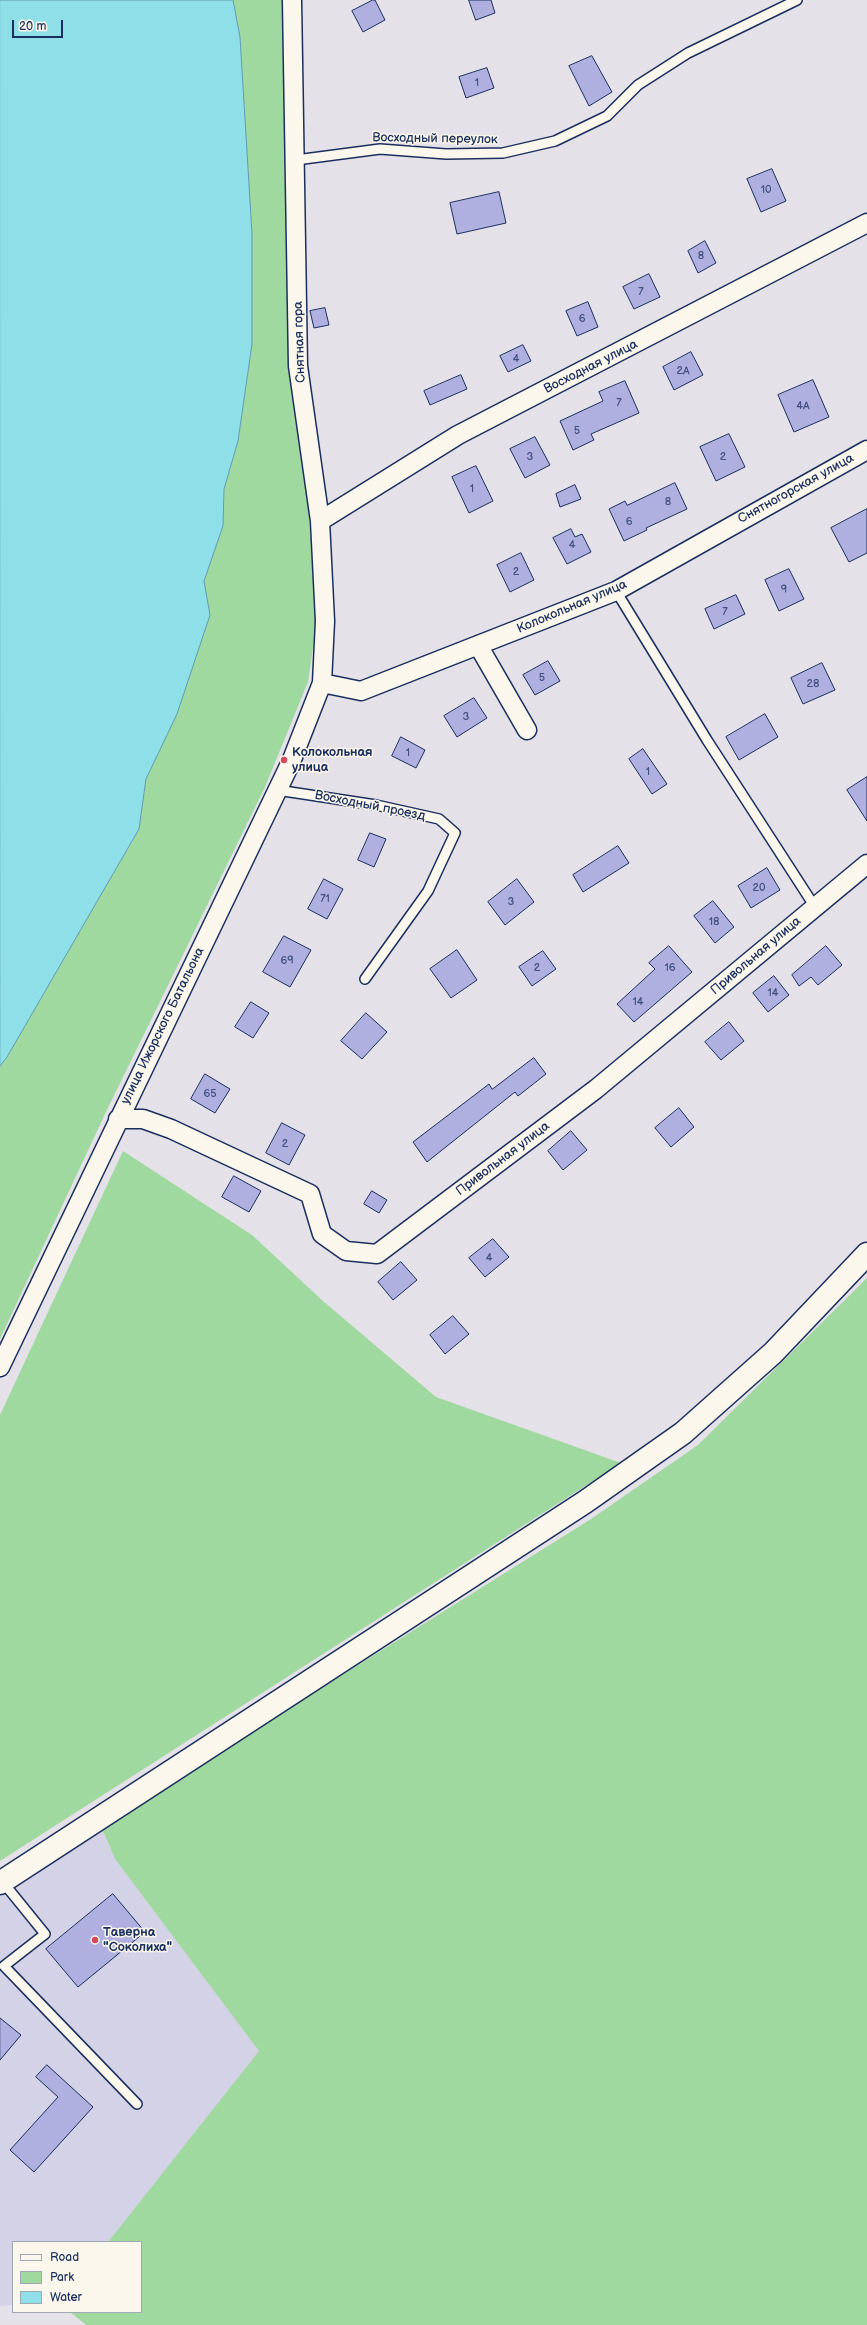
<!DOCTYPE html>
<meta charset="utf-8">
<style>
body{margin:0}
#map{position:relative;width:867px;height:2325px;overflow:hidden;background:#e4e1e8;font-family:"Balsamiq Sans",sans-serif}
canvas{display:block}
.legend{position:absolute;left:12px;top:2241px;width:130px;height:72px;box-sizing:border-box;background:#fbf7ec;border:1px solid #a1a7b3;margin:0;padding:5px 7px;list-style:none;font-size:12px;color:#1b2f5e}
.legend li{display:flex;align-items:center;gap:8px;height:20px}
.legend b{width:20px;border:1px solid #a1a7b3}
.scale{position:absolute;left:12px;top:20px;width:51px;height:18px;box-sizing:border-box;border:2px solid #1b2f5e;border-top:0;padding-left:5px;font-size:12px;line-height:14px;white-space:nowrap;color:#1b2f5e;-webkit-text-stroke:3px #fbf7ec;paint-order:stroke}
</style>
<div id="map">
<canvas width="867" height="2325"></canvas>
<ul class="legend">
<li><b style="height:5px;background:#fbf7ec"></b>Road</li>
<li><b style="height:11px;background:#a0d99f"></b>Park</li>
<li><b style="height:11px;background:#8edfe8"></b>Water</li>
</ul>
<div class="scale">20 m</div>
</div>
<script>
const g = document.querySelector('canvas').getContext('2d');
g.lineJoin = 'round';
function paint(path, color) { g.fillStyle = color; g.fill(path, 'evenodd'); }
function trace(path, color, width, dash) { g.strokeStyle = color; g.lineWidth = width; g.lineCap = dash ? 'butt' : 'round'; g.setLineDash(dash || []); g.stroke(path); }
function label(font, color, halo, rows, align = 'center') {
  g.font = font + ' "Balsamiq Sans",sans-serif'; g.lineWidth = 3; g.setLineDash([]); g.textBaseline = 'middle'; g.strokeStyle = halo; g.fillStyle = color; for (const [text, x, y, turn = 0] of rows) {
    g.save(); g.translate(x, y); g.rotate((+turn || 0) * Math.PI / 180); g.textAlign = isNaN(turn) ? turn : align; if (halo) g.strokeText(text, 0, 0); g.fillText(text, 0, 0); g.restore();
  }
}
const built = new Path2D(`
 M101,1826L115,1859L260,2051L108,2242H13V2305L0,2306V1890Z`);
const green = new Path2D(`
 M233,0H284L288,369L310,523L317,621L308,682L265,787L105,1114L0,1339V1066L7,1057L139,829L146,779L177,714L210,615L204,581L223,526L224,489L238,441L252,344V234L240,37Z
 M123,1151L252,1235L323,1301L436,1397L621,1463L0,1861V1415Z
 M867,1278V2325H86L70,2312H141V2242H108L259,2051L115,1859L101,1826L591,1519L698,1445Z`);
const water = new Path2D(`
 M0,0H233L240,37L252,234V344L238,441L224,489L223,526L204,581L210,615L177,714L146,779L139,829L7,1057L0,1066Z`);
const building = new Path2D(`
 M373,0H375L385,20L363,32L352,11Z
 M469,0H491L495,13L476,20Z
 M592,56L612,92L589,106L569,66Z
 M487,68L494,88L466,98L459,77Z
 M772,169L786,201L761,212L747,179Z
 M499,192L506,223L457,234L450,203Z
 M705,241L716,263L698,273L688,251Z
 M649,274L660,297L634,309L623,287Z
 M588,302L598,327L577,336L566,311Z
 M325,308L329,325L314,328L310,311Z
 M523,345L531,361L508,372L500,356Z
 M691,352L703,375L674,390L663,367Z
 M461,375L467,389L430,405L424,391Z
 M813,380L829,417L794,432L778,395Z
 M625,381L639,413L591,434L594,440L573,450L560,421L603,401L599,392Z
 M729,434L745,467L716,481L700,447Z
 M535,437L550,465L525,478L510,449Z
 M476,466L493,501L469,513L452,477Z
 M675,483L687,509L646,528L647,530L624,541L609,509L625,501L627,505Z
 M575,485L581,499L560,507L556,494Z
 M867,509V553L849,562L831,528Z
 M571,529L575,537L582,534L591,552L567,564L553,538Z
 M521,553L534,580L510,592L497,565Z
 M789,569L804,599L779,611L765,580Z
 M736,595L745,614L714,629L705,609Z
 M548,661L560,681L535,695L523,675Z
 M822,663L835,690L803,704L791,678Z
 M474,698L487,718L457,737L444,716Z
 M765,714L778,737L739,760L726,737Z
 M401,737L425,750L416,768L392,756Z
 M643,749L667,784L652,794L629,759Z
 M867,777V821L847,790Z
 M370,833L386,839L374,867L358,860Z
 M618,846L629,863L583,892L573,875Z
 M767,868L780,890L751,908L738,886Z
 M324,879L343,889L327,919L308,909Z
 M517,879L534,902L505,925L488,902Z
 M713,901L734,927L715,943L694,916Z
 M284,936L311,950L290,987L263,972Z
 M669,946L692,972L634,1022L617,1004L655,969L649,963Z
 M826,946L842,965L818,985L811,977L799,986L792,975Z
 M457,950L477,980L451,998L430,969Z
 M543,951L556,969L532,986L519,967Z
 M774,976L789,995L768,1012L753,993Z
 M251,1002L269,1013L253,1038L235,1027Z
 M366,1013L387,1032L362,1059L341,1041Z
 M729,1022L744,1041L721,1060L705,1042Z
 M534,1058L546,1074L518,1096L515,1092L427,1162L413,1142L489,1084L492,1089Z
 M205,1074L230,1089L215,1113L191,1099Z
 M679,1108L694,1127L671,1147L655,1128Z
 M282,1123L305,1135L289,1165L266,1153Z
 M571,1131L587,1150L563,1170L548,1151Z
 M234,1176L261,1191L249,1212L222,1197Z
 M372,1191L387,1200L379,1213L364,1204Z
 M493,1239L509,1257L485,1277L469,1258Z
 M401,1262L417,1280L393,1300L378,1282Z
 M453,1316L469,1334L445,1354L430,1335Z
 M113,1894L145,1932L78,1987L46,1949Z
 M0,2018L21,2035L0,2060Z
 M47,2065L93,2107L34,2172L10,2150L58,2097L36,2077Z`);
const lane = new Path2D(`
 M296,160L380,149L446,154L503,153L555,141L607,116L638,85L688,53L797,0
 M616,591L707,740L815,907
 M277,790L376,805L439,819L455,833L428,891L365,979
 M2,1881L45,1934L4,1966L137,2104`);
const street = new Path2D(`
 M320,521L458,435L867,223
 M478,645L527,730
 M322,683L361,691L616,591L867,450
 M118,1119H143L171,1129L310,1194L322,1234L346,1251L377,1254L596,1089L867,864
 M0,1367L291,762L322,683L325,621L320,521L298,366L292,0`);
const secondary = new Path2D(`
 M0,1883L585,1502L683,1433L773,1353L867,1254`);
const markers = [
 [284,760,4,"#d1495b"],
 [95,1940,4,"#d1495b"]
];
const numberNames = [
 ["1",477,83],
 ["10",766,190],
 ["8",701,256],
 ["7",641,292],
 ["6",582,319],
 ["4",516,359],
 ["2А",683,371],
 ["7",619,403],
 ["4А",803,406],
 ["5",577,431],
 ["3",530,457],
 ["2",723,457],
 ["1",472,489],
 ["8",668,502],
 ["6",629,522],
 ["4",572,545],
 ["2",516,572],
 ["9",784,590],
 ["7",725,612],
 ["5",542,678],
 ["28",813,684],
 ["3",466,717],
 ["1",408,753],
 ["1",648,772],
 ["20",759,888],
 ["71",325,899],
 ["3",511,902],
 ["18",714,922],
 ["69",287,961],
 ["2",537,968],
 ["16",670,968],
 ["14",773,993],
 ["14",638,1002],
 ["65",210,1094],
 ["2",285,1144],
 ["4",489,1258]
];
const streetNames = [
 ["Восходный переулок",435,139,1],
 ["Снятная гора",300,342,-92],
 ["Восходная улица",591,367,-27],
 ["Снятногорская улица",796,489,-29],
 ["Колокольная улица",572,607,-23],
 ["Восходный проезд",370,806,11],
 ["Привольная улица",756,956,-40],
 ["улица Ижорского Батальона",163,1026,-64],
 ["Привольная улица",503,1159,-37]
];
const poiNames = [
 ["Колокольная",292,753],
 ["улица",292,768],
 ["Таверна",103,1933],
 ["\"Соколиха\"",103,1948]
];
paint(built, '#d4d2e6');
paint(green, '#a0d99f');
paint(water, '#8edfe8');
trace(water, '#6099b1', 1);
paint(building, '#afafe0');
trace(building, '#1b2f5e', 1);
trace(lane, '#1b2f5e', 12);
trace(street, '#1b2f5e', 21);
trace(secondary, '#1b2f5e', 25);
trace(lane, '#fbf7ec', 9);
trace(street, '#fbf7ec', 18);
trace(secondary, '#fbf7ec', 22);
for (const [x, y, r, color] of markers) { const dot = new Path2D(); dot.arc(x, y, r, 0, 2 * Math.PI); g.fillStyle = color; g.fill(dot); trace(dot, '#fbf7ec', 1.5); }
label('11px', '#404f7e', null, numberNames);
label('13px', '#1b2f5e', '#fbf7ec', streetNames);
label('bold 13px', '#1b2f5e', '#fbf7ec', poiNames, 'left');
</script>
